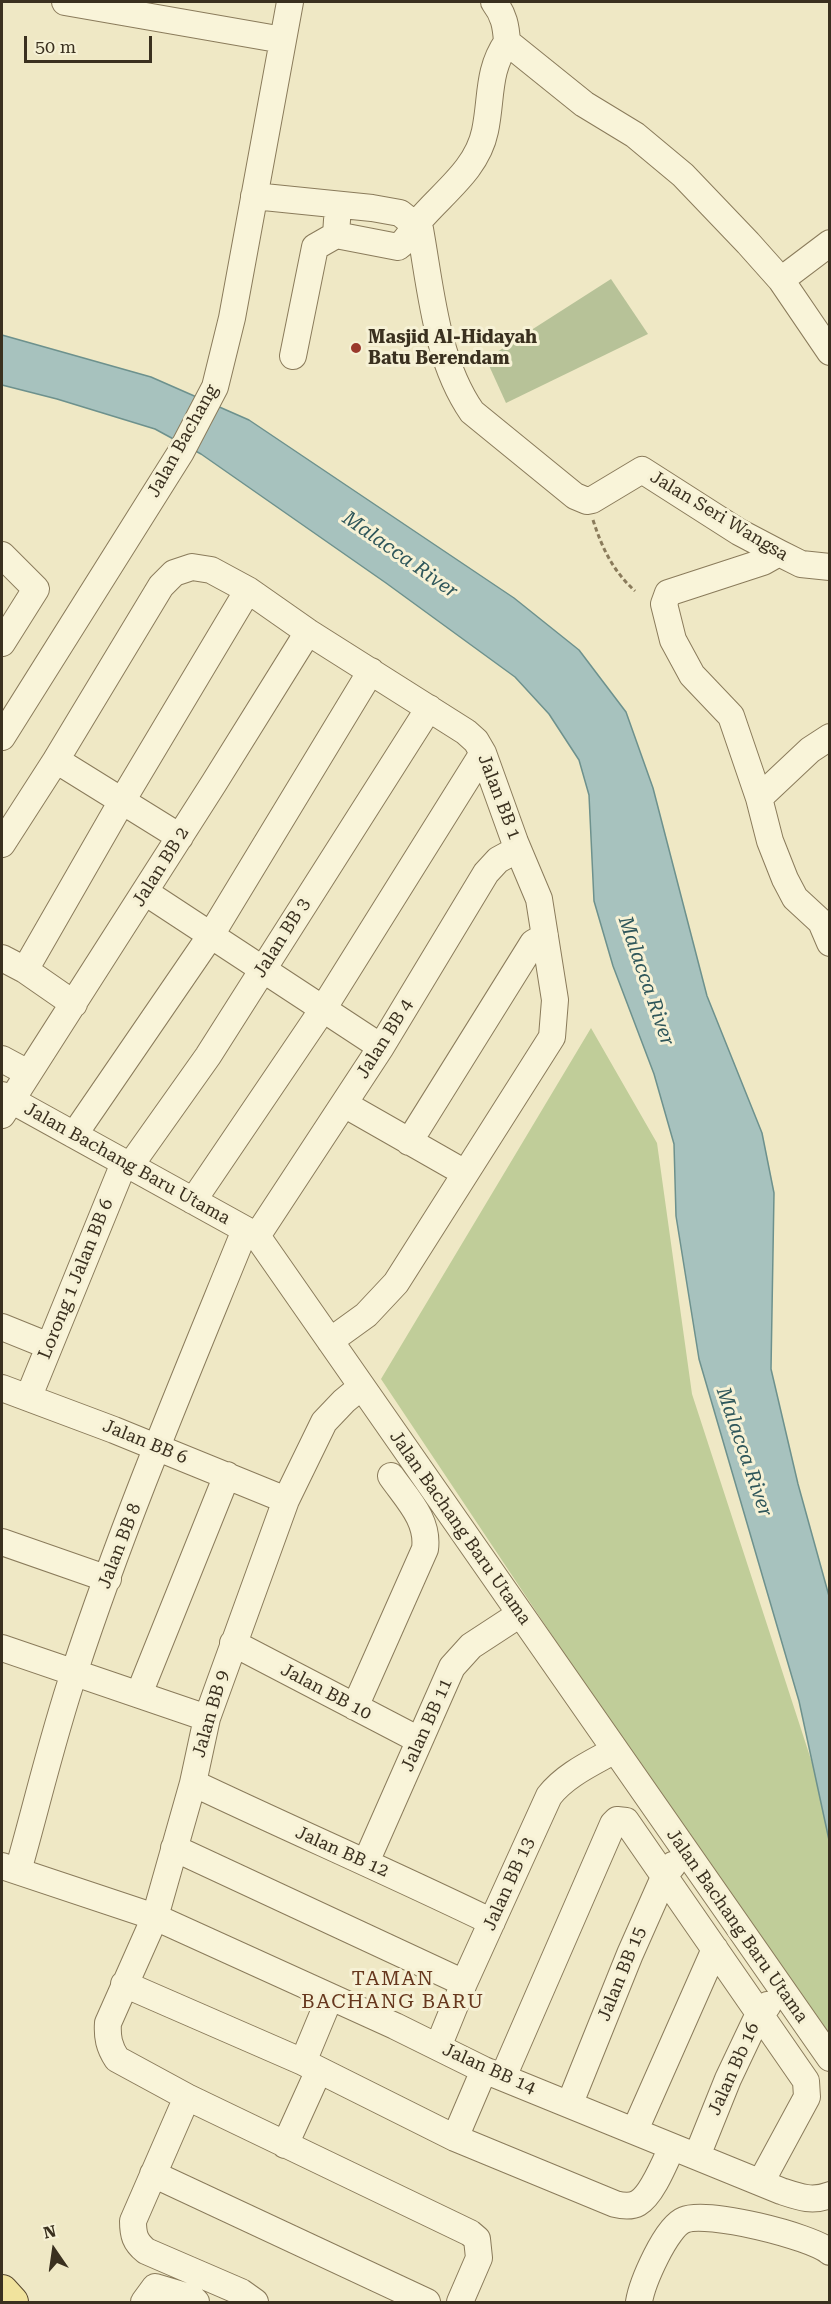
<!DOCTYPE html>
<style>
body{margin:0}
#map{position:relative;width:831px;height:2304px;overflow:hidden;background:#efe8c5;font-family:"Roboto Serif",serif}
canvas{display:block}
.frame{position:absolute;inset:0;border:3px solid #3a301f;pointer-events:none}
.north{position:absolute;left:24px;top:2220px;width:60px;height:60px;-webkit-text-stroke:4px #f6f1d5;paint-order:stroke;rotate:347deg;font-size:16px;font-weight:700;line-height:24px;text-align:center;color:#3a301f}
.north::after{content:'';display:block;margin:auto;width:21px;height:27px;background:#3a301f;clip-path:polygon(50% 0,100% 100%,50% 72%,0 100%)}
.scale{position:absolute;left:24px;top:36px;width:128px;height:27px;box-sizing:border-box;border:3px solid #3a301f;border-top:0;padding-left:8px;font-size:18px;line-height:21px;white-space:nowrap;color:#3a301f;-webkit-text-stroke:4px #f6f1d5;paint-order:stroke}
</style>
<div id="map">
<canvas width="831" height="2304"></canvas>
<div class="frame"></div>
<div class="north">N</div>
<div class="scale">50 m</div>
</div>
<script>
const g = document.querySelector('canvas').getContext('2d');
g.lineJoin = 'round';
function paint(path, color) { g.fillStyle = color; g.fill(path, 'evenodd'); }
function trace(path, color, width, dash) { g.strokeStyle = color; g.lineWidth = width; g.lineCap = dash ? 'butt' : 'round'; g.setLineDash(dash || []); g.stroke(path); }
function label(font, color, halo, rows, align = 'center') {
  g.font = font + ' "Roboto Serif",serif'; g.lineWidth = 6; g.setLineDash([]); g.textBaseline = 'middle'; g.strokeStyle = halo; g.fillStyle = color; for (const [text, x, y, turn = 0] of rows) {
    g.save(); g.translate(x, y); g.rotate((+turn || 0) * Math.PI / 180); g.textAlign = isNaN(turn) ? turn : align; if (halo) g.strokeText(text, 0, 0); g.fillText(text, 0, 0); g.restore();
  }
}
const green = new Path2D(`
 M591,1028L657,1143L692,1394L829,1815V2046L778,1974L381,1379Z`);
const cemetery = new Path2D(`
 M611,279L648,334L506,403L486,359Z`);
const water = new Path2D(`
 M2,335L151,377L249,420L514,598L579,650L626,712L653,788L707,996L762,1133L774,1193L771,1369L798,1484L829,1596V1840L799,1701L699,1359L676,1216L674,1144L654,1074L613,966L594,901L589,795L579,760L549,714L515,677L386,583L201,454L155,429L57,399L2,385Z`);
const path = new Path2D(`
 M593,520C602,548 613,571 635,591`);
const minor = new Path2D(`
 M65,2L283,40
 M494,2C504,15 506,26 507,42L584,104L635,135L683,175L748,243L781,280L830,352
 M254,196L372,208L400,213L420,229C431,290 436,360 472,412L575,496L587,501L592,500L642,470L739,532L779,553L801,564L830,567
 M336,235L398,247C409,239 410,232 418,222C442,193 477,170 485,131C492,98 487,71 507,42
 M781,280L830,243
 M293,356L315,247L336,235L337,220
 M779,553L763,562L668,593L664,604L673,640L692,675L731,716L759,798L770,841L785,879L795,898L821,922L830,943
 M2,555L36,589L2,643
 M2,737L181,452L215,387L232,318L290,2
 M56,760L180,837
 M759,798L810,750L830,737
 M2,844L56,760L161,586L174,573L192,567L211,570L248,590L308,632L466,732L476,741L483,753L515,842L539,899L555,1000L552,1037L396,1283L366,1315L330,1341
 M145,892L381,1047
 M2,958L25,970L74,1004
 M25,970L122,801L248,590
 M2,1059L28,1073
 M2,1095L257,1236L830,2058
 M344,1104L465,1173
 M2,1115L214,783L308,632
 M74,1135L211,935L371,671
 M409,1142L533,943L545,936
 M130,1166L208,1056L429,708
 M193,1201L323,1009L483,753
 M257,1236L381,1047L486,873L498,860L518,849
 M2,1327L49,1346
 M361,1387L344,1401L324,1422L286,1500L207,1718L193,1783L155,1917L108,2023C107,2037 109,2047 117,2059L187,2097L470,2233L477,2239L479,2258L460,2302
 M2,1388L114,1430L286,1500
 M29,1396L124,1163
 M2,1542L108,1579
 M233,1643L419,1740
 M2,1648L207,1718
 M139,1694L227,1475
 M355,1707L425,1549C429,1520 407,1499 391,1476
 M193,1783C292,1830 393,1874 492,1922
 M174,1848L464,1983
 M366,1862L452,1667L471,1646L520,1614
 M2,1866L155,1917L395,2026L484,2070L781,2191C799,2197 812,2202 830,2195
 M18,1871C37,1804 53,1735 75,1670C124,1521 186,1375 245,1230
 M124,1984L303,2062L455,2138L615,2204C623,2206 631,2207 638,2203C652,2195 665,2162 672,2147
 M438,2047L464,1983L549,1796C565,1775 592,1763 615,1750
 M303,2062L330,1997
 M503,2077L613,1824L617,1820L626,1821L806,2081L807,2097L761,2182
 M187,2097L133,2221C133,2235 135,2242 146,2251L241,2292L255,2302
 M570,2103L630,1954L665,1875L673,1865
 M635,2130L715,1949
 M455,2138L484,2070
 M285,2145L319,2070
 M697,2156L728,2079L755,2022L768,2005
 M153,2174L427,2302
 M144,2302L155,2287L192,2298L196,2302
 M639,2302C642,2283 666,2227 684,2220C706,2210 811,2236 830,2252`);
const major = new Path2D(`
 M2,2291L12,2302`);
const markers = [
 [356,348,6,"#99392b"]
];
const poiNames = [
 ["Masjid Al-Hidayah",368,338],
 ["Batu Berendam",368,359]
];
const streetNames = [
 ["Jalan Bachang",183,441,-61],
 ["Jalan Seri Wangsa",719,516,31],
 ["Jalan BB 1",499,797,69],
 ["Jalan BB 2",161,867,-58],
 ["Jalan BB 3",282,938,-58],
 ["Jalan BB 4",385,1039,-58],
 ["Jalan Bachang Baru Utama",127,1164,29],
 ["Lorong 1 Jalan BB 6",76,1279,-68],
 ["Jalan BB 6",145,1442,22],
 ["Jalan Bachang Baru Utama",460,1528,55],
 ["Jalan BB 8",120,1546,-69],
 ["Jalan BB 10",326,1692,28],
 ["Jalan BB 9",211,1714,-74],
 ["Jalan BB 11",427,1725,-66],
 ["Jalan BB 12",342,1852,24],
 ["Jalan BB 13",509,1884,-66],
 ["Jalan Bachang Baru Utama",737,1926,55],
 ["Jalan BB 15",622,1974,-68],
 ["Jalan BB 14",489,2069,24],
 ["Jalan Bb 16",734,2069,-66]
];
const waterNames = [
 ["Malacca River",400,555,35],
 ["Malacca River",646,981,71],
 ["Malacca River",744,1452,71]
];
const neighbourhoodNames = [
 ["TAMAN",393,1979],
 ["BACHANG BARU",393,2002]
];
paint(green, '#c0cd99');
paint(cemetery, '#b7c298');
paint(water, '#a7c2be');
trace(water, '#6d918d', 1.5);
trace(minor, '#8a7b5b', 28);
trace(major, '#58482f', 34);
trace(path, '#8a7b5b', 3, [4.5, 3]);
trace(minor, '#f9f4d9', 26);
trace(major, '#f1e39d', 32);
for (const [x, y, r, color] of markers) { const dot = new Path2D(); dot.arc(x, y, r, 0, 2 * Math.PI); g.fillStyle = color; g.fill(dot); trace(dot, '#f6f1d5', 2); }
label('bold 18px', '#3a301f', '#f6f1d5', poiNames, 'left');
label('18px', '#3a301f', '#f6f1d5', streetNames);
label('italic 20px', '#2e565a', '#f6f1d5', waterNames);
g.letterSpacing = '1.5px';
label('20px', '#67381e', '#f6f1d5', neighbourhoodNames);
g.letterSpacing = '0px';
</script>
